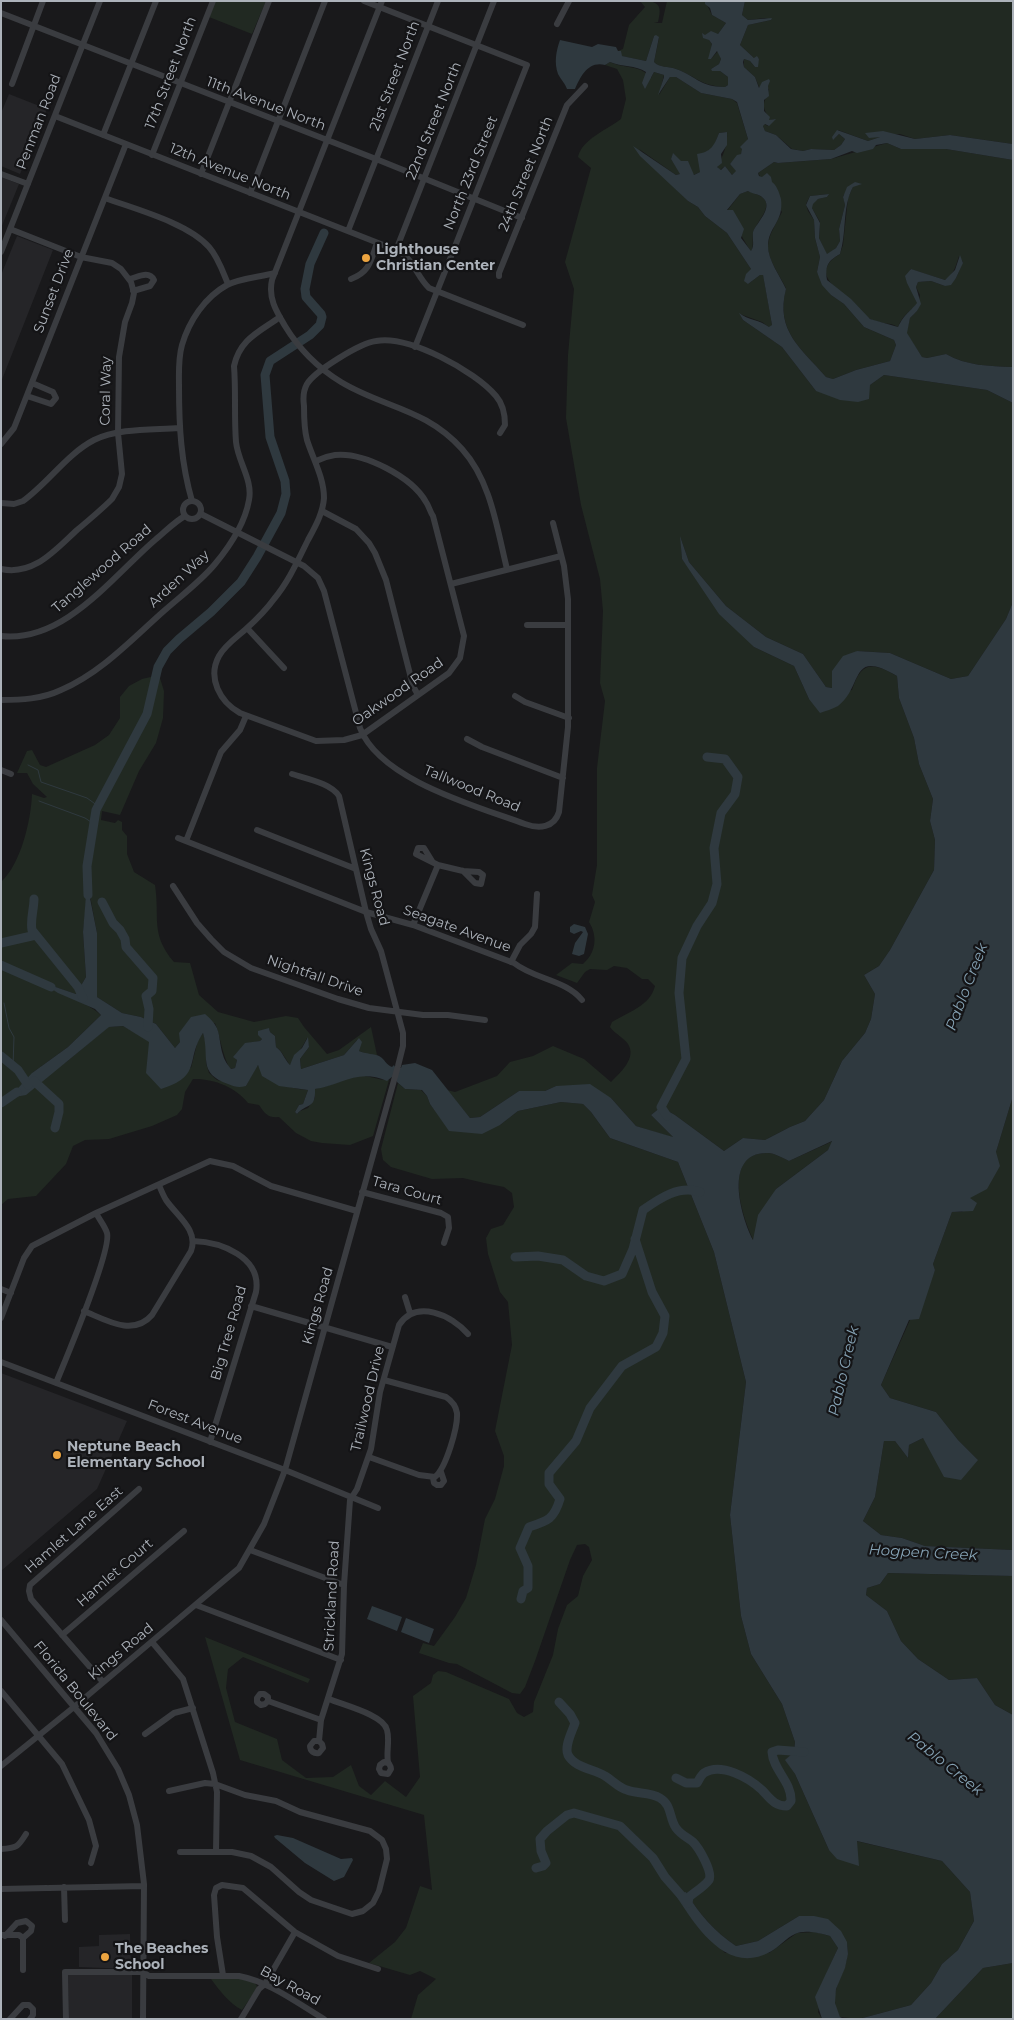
<!DOCTYPE html>
<style>
body{margin:0}
#map{position:relative;width:1014px;height:2020px;overflow:hidden;background:#19191b;font-family:Montserrat,sans-serif}
canvas{display:block}
.frame{position:absolute;inset:0;border:2px solid #acb2ba;pointer-events:none}
</style>
<div id="map">
<canvas width="1014" height="2020"></canvas>
<div class="frame"></div>
</div>
<script>
const g = document.querySelector('canvas').getContext('2d');
g.lineJoin = 'round';
function paint(path, color) { g.fillStyle = color; g.fill(path, 'evenodd'); }
function trace(path, color, width, dash) { g.strokeStyle = color; g.lineWidth = width; g.lineCap = dash ? 'butt' : 'round'; g.setLineDash(dash || []); g.stroke(path); }
function label(font, color, halo, rows, align = 'center') {
  g.font = font + ' Montserrat,sans-serif'; g.lineWidth = 4.5; g.setLineDash([]); g.textBaseline = 'middle'; g.strokeStyle = halo; g.fillStyle = color; for (const [text, x, y, turn = 0] of rows) {
    g.save(); g.translate(x, y); g.rotate((+turn || 0) * Math.PI / 180); g.textAlign = isNaN(turn) ? turn : align; if (halo) g.strokeText(text, 0, 0); g.fillText(text, 0, 0); g.restore();
  }
}
const built = new Path2D(`
 M9,94L47,109L20,174L1,166V113Z
 M1,177L19,184L1,228Z
 M17,236L53,250L1,382V275Z
 M1,1373L127,1421L97,1489L1,1571Z
 M130,1934L131,1969L79,1967V1947L99,1946V1935Z
 M68,1975H132V2019H69Z`);
const green = new Path2D(`
 M215,1H266L252,34L209,17Z
 M640,1C657,1 663,3 658,22L654,23H662L667,1H705L712,15L726,23L718,34L709,40L712,44L711,59L718,51L721,59L719,64L711,69L720,71L728,77V85L725,87C700,86 696,76 676,69C668,66 660,68 654,62L659,38L654,36L646,61L621,56L618,51L623,49L629,25L645,7Z
 M745,1H1013V144L950,135L915,139L900,134L873,137H880L868,141L838,130L834,139L839,134L845,139L841,145L834,150L811,149L803,151L792,149L776,135L765,131L763,126L764,124L768,126L774,119L769,121V117C760,105 765,102 769,89L761,87L760,89L755,77L744,67V59L750,61L755,67H757L759,58H754L740,45L748,25L771,20L765,18L748,20L742,15Z
 M610,62C624,69 640,64 651,78L654,72L664,75L659,95L670,77H676L701,93L732,99L737,103L748,139L741,154L730,164L737,171L732,175L725,166L720,170L717,167C723,156 728,145 727,132L719,133L714,146L707,153L700,172L694,175L673,154L671,159L681,174L676,175L639,149L688,201L698,207L705,216L727,233L751,269L748,284L760,275L763,274L772,325L770,328L762,322L740,314L743,320L782,347L816,391L870,385L884,375L987,390L1013,403V602L1006,619L968,676L951,679L890,653L857,651L832,688L826,687L803,654L766,637L726,606L689,562L681,539L682,559L754,647L794,666L809,699L852,690C861,661 873,662 897,676L899,698L914,738L919,764L933,799L930,821L935,840L934,870L890,950L879,966L864,975L875,994L871,1019L865,1033L842,1061L824,1100L805,1121L790,1127L765,1140L743,1138L724,1151L675,1115L661,1107L651,1115L674,1138L636,1126L611,1098L556,1086L545,1091H519L480,1117L470,1118L447,1090L455,1092L497,1076L510,1062L533,1056L553,1046L584,1059L611,1082C620,1073 637,1058 628,1044C623,1037 615,1034 610,1027L612,1022C628,1012 650,1006 655,986L648,979H642L627,968L614,966L607,970L590,969L585,972L577,983L556,975L572,963L583,964C596,953 598,936 589,922L595,902L592,895L597,865V768L605,701L600,683L603,611L600,579L581,505L566,418L568,355L574,289L565,262L591,168L578,157C582,139 607,130 621,119L626,99L623,80L617,69L605,65Z
 M887,143L901,149H946L1013,160V367C989,366 967,366 946,354L927,358L922,357L906,333L910,318L917,311L920,295L916,287L918,282L931,281L945,286L956,278L963,262L959,256C956,265 954,275 945,280L910,269L913,293L918,303C909,313 904,313 898,327C890,322 881,324 872,320C865,317 858,308 852,303C835,287 810,272 840,254L843,245L848,198L855,182L843,196L845,205L839,229L840,241L836,248L827,255L819,238L820,222L812,208V204L818,199L827,197L828,194L810,196L806,204L808,211L814,220L815,238L820,257L817,272L831,295L844,304L864,327L894,340L896,345L890,361L856,370L833,379L826,377C801,348 775,331 786,288C780,276 767,258 768,245C769,234 777,222 782,212L758,173L774,162L778,163L831,159Z
 M748,191C752,193 758,194 762,197C775,206 755,223 753,233C752,240 754,245 751,252L727,211L740,194Z
 M159,675L164,691L163,718L156,743L139,771L120,815L102,811L101,820L115,823L118,820L122,822V830L127,836V854L134,872L155,885C160,918 150,934 174,962L190,963L199,995L218,1012L254,1022L286,1016L298,1018L304,1027L327,1054L339,1050L371,1027L377,1055H370L359,1051L357,1040L344,1055L301,1069L300,1059L309,1047L307,1038C302,1048 296,1056 290,1065C285,1059 283,1052 276,1047L275,1036L270,1032V1029L260,1041L245,1044L234,1057L237,1060L235,1068L230,1069C222,1054 221,1039 215,1023L180,1042L175,1048L156,1024L141,1017L122,1013L97,997V933L88,885L83,932L86,977L76,994L43,983C61,995 85,1001 101,1015L68,1047L32,1073L65,1063L108,1027L123,1026L140,1035L191,1068L198,1040L203,1033L207,1047L206,1063L209,1073L217,1080L246,1086L257,1065C278,1081 281,1088 308,1090L303,1104L299,1105L295,1112L297,1114L300,1111L308,1108L315,1098L314,1089C329,1087 342,1079 357,1076C368,1074 380,1081 389,1080L373,1136L350,1145L322,1143L311,1141L296,1133L279,1117C268,1118 265,1114 259,1105L248,1103C236,1087 212,1078 193,1079L185,1092L182,1109L177,1115L152,1126L109,1139L85,1140L73,1146L66,1164L36,1196L8,1199L1,1205V882C21,864 31,820 32,794L44,798L47,797L33,784L27,773H17L27,751L32,750L40,765L46,767L95,745L109,735L120,718V697L129,686L142,679Z
 M398,1083L405,1089L421,1090L427,1096L430,1104L450,1131L500,1125L518,1111L561,1102L583,1104L591,1112L610,1138L678,1162L714,1252L746,1382L730,1515L741,1616L751,1654L782,1704L795,1742L794,1752L786,1760L795,1774L829,1850L856,1841L942,1861L970,1892L974,1921L958,1950L942,1964L931,1983L911,2005L859,2019L840,2017C838,2013 835,2007 835,2002C833,1981 851,1969 847,1943L799,1916L758,1941L736,1946C715,1932 699,1914 686,1892L676,1894L725,1953H769L797,1933L816,1932L830,1936L838,1948L828,1970L818,2012L822,2019H411L418,1995L436,1979L420,1971L410,1975L369,1963L395,1942L406,1928L420,1886L432,1890L424,1815L240,1760L205,1637L310,1679L308,1683L243,1657L228,1669L226,1688L235,1722L277,1739L282,1760L306,1778L333,1777L351,1765L359,1786L371,1795L385,1781L406,1797L420,1777L413,1696L431,1683L433,1675L438,1671L446,1672L509,1699L517,1713L524,1717L533,1712L534,1702L553,1655L558,1629L567,1605L578,1596L583,1576L592,1560L589,1547L585,1544L577,1545L570,1560L535,1661L525,1687L520,1694L512,1693L457,1664L449,1663L419,1653L423,1643L434,1646L455,1617L466,1598L476,1565L485,1519L495,1499L504,1466V1456L495,1431L512,1345L508,1302L500,1292L488,1254L486,1238L491,1229L503,1225L514,1207L512,1193L504,1187L484,1183L463,1178L432,1179L391,1167L383,1160L381,1149Z
 M1013,1096V1550L925,1546L902,1538L881,1535L863,1521L875,1497L884,1441H895L908,1458L909,1445L923,1438L978,1460L958,1440L936,1412L890,1398L881,1385L910,1320L935,1270L933,1264L952,1212H962L996,1152Z
 M833,1141L828,1150L776,1189L754,1241C742,1217 721,1152 768,1153C774,1153 783,1158 789,1161Z
 M888,1573L1013,1576V1715L995,1705L977,1678L949,1680L918,1659L901,1641L887,1611L866,1595L867,1588L880,1584Z
 M1013,1963V2019H935L983,1968Z
 M213,1978L241,1979L254,1982L257,1986L256,1990L242,2010C229,2003 220,1991 211,1979Z`);
const water = new Path2D(`
 M705,1H745L742,15L748,20L772,18L771,20L748,25L740,45L754,58L757,56L759,59L758,67H755L750,61L744,59L743,62L744,67L755,77L759,88L762,82L769,79L770,81L768,86L769,96L764,100V111L770,117L769,120L776,119L769,126L765,124L763,126L765,131L776,135L791,149L803,151L811,149L834,150L841,145L845,139L839,134L833,140L832,137L837,130L868,141L880,137L869,138L865,133L883,131L915,139L950,135L1013,144V160L946,149H901L887,143L876,145L873,149L857,153L852,151L831,159L778,163L774,162L758,173L759,176L762,177L767,173L771,177L772,182C777,186 779,192 781,199C784,222 768,227 768,246C768,260 780,276 786,289C775,331 801,348 826,377L833,379L856,370L890,361L896,345L894,340L864,327L844,304L831,295L822,285L817,272L820,257L815,238L814,220L806,205L810,196L829,194L827,197L818,199L813,204L812,208L820,223L819,238L827,254L836,248L840,241L839,229L845,205L843,197L847,187L855,182L862,184L853,187C842,207 847,232 840,254C828,261 825,265 827,280L851,299L870,319L898,327C905,313 908,314 917,303L907,283L905,276L911,269L945,280L955,270L960,255L963,263L956,278L951,285L945,286L931,281L918,282L916,287L921,304L917,311L910,318L907,333L922,357L927,358L946,354C967,366 989,366 1013,367V403L987,390L884,375L870,385L869,399L858,402L840,400L816,391L782,347L743,320L739,313C748,320 760,320 769,327L772,325L763,275H760L748,284L744,281L746,274L751,269L727,233L705,216L698,207L688,201L640,156L633,146L676,175L680,174L671,159L673,153L681,161H688L694,175L700,172L697,154C711,152 714,146 719,133L727,132V145L721,154L722,163L717,167L721,170L725,166L732,175L736,171L730,164L737,155L741,154L742,149L740,147L748,139L737,102L732,99L701,93L676,77H670L658,95L664,77V75L654,72L645,89L642,83L646,72C636,65 621,67 610,62L605,65C588,61 581,76 575,89H567C565,83 561,80 558,74C554,63 556,51 560,40L592,47L598,44L616,47L618,51H621L622,56L646,61L654,36L656,35L659,37L654,62C660,68 668,66 676,69C696,76 700,87 725,87L728,85V77L720,71H712L711,69L719,64L721,59L717,51L711,59H708L712,44L709,40L703,38L702,33L705,35L711,31L718,34L726,23L712,15L710,8L705,4ZM748,191C752,194 759,194 762,197C775,207 756,223 753,232C752,240 755,245 751,251L741,238L744,229L733,210H727L740,194Z
 M680,536L689,562L726,606L766,637L803,654L826,687L832,688V671L843,656L857,651L890,653L951,679L968,676L1006,619L1013,602V1096L996,1152L1000,1166L987,1189L970,1198L977,1203L973,1211L952,1212L933,1264L935,1270L919,1319L909,1320L881,1385L890,1398L936,1412L958,1440L978,1460L961,1480L944,1477L923,1438L909,1445L908,1458L895,1441H884L875,1497L863,1521L881,1535L902,1538L925,1546L1013,1550V1576L888,1573L880,1584L867,1588L866,1595L887,1611L901,1641L918,1659L949,1680L977,1678L995,1705L1013,1715V1963L983,1968L935,2019H859L911,2005L931,1983L942,1964L958,1950L974,1921L970,1892L942,1861L857,1841L859,1866L837,1859L829,1850L795,1774L785,1760L794,1752L795,1742L782,1704L751,1654L741,1616L730,1515L746,1382L714,1252L678,1162L610,1138L591,1112L583,1104L561,1102L518,1111L500,1125L482,1134L449,1131L430,1104L427,1096L422,1090L405,1089L397,1082V1077L393,1076L387,1081C358,1068 342,1085 315,1089C316,1110 306,1103 297,1114L295,1112L299,1105L303,1104L308,1090L279,1086L262,1076L258,1065L246,1086C239,1088 235,1087 228,1084C197,1073 210,1058 203,1033C185,1060 203,1076 161,1089L146,1073L149,1042L123,1026L109,1027L26,1095L9,1098L32,1073L68,1047L101,1015L95,1009L58,993L41,982L76,994L86,977L83,932L87,883L97,933V997L122,1013L141,1017L156,1024L175,1048L180,1042L179,1033L191,1017L205,1014C223,1029 217,1035 223,1055C224,1060 228,1065 231,1069L235,1068L237,1060L233,1057L245,1043L260,1041L262,1039L258,1035V1031L269,1028L270,1032L275,1036L276,1047C283,1052 284,1059 290,1065L294,1055L302,1048L308,1037L309,1047L300,1059L301,1069L344,1055L359,1038L362,1042L359,1051C366,1054 375,1054 379,1056C385,1059 386,1065 392,1067L394,1065L395,1067L401,1068L402,1065L415,1063L432,1070L470,1118L480,1117L519,1091H545L556,1086L590,1084L611,1098L636,1126L673,1137L651,1115L661,1107L675,1115L724,1151L743,1138L765,1140L790,1127L805,1121L824,1100L842,1061L865,1033L871,1019L875,994L864,975L879,966L890,950L934,870L935,840L930,821L933,799L919,764L914,738L899,698L897,676C849,648 864,686 838,706C833,709 825,711 820,713L809,699L794,666L754,647L719,614L682,559ZM832,1141L828,1150L776,1189L758,1215L753,1240C741,1217 722,1152 768,1153C774,1153 783,1158 789,1161Z
 M574,924L585,927L588,934L584,954L579,956L572,954L575,943L583,932L581,931L574,934L570,932V927Z
 M372,1606L402,1617L397,1631L367,1619Z
 M406,1618L434,1629L429,1643L401,1632Z
 M277,1835L293,1838L341,1859L352,1858L353,1860L344,1877L334,1881L305,1863L275,1838L274,1836Z
 M686,1892C699,1914 715,1932 736,1946L758,1941L799,1916H814L828,1919L841,1931L847,1942L848,1954L845,1968L836,1989L835,2003L840,2017L844,2019H822L815,1997L838,1948L830,1936C820,1933 804,1929 795,1934C786,1938 779,1947 770,1952C726,1976 695,1925 675,1894Z`);
const stream = new Path2D(`
 M28,765L38,770L41,782L87,798L98,806
 M39,801L85,818L94,824
 M4,1003L9,1028L14,1037L13,1066`);
const river = new Path2D(`
 M88,895L87,866L96,810L147,714L158,667L167,651L179,639L211,612L241,582L257,557L281,513L286,494L285,481L270,437L265,375L270,361L310,335L320,325L322,317L321,314L306,297L305,289L310,264L324,233
 M34,899C34,909 30,920 32,930L78,987L83,998
 M102,902L113,923L120,930L125,939L126,947L153,978L152,991L146,996L149,1009L148,1027
 M1,943L36,935
 M1,965L51,987
 M1,1056L18,1070L28,1085
 M34,1081L59,1104V1112L55,1128
 M1,1103L17,1092
 M667,1116L661,1107L686,1059L679,993L682,958L697,926L712,903L717,884L714,848L721,813L735,794L738,777L725,759L707,757
 M515,1257L538,1256L563,1260L586,1276L604,1281L622,1274L633,1249L643,1210C660,1198 679,1185 700,1192
 M521,1599L523,1591L528,1588V1566L520,1548L529,1527C548,1521 554,1519 560,1499L549,1484V1473L576,1441L590,1408L622,1366L656,1347L663,1333L665,1316L652,1292L635,1239
 M559,1702L570,1714L575,1723C572,1732 564,1746 568,1755C575,1768 594,1769 605,1776C612,1780 619,1788 627,1790C638,1794 650,1792 660,1798C672,1805 669,1818 676,1828C681,1835 687,1837 693,1842C699,1848 713,1872 709,1880C705,1886 695,1892 689,1897L688,1903
 M676,1778L686,1783H697C699,1780 701,1775 704,1773C721,1762 749,1778 762,1790C770,1798 774,1806 787,1806L791,1801C792,1782 773,1770 772,1752L778,1750L804,1752
 M536,1868L543,1866L546,1863L541,1851L540,1839L547,1831L567,1815L574,1813L620,1826L653,1858L665,1877L687,1902`);
const minor = new Path2D(`
 M364,1L527,65L415,347
 M382,1L272,280C268,298 276,311 285,326C299,349 318,368 341,382C384,408 425,408 462,449C491,481 497,529 507,569
 M1,13L376,159L522,218
 M557,24L569,1
 M12,84L43,1
 M55,116L396,250C414,258 416,276 429,288L523,325
 M103,135L156,1
 M152,155L213,1
 M1,174L28,184
 M201,174L269,1
 M250,193L325,1
 M105,198C135,209 188,223 209,247C218,257 223,272 228,284
 M348,231L438,1
 M396,250L494,1
 M1,252L100,1
 M499,276V273L567,105L585,86
 M130,279C138,277 149,270 154,280L150,286L133,291
 M351,279C370,272 371,260 377,243
 M27,396L51,404L56,398L53,392L32,383
 M1,444L14,428L126,144
 M316,461C322,458 328,456 335,455C364,452 412,477 426,502C429,506 430,512 433,516L464,636L460,658L449,673L362,735L344,740L316,741L240,713C220,702 207,678 219,656C225,645 237,637 246,629C256,620 266,610 274,599C289,581 298,560 308,540C315,527 323,513 324,498C324,478 313,459 307,440C304,429 304,418 304,406C303,399 303,391 307,384C315,371 360,343 376,341C409,335 475,371 496,396C503,404 505,414 505,425L500,433
 M183 510a9 9 0 1 1 18 0a9 9 0 1 1-18 0Z
 M192,501C181,463 179,426 179,387C179,373 178,359 182,345C189,321 205,297 227,285C241,278 260,277 275,273
 M1,503L14,504L23,501C48,483 67,454 94,440C119,428 152,430 179,428
 M322,511L356,529L369,543L375,553L386,580L413,686L418,695
 M201,514L304,566L318,578L324,591L360,728C380,780 476,806 525,824C539,829 554,828 559,812L568,727V599L564,566L553,523
 M1,569C34,576 55,550 77,530C89,520 101,510 112,499L119,487L122,474L118,433L119,357L125,322L132,303L134,293L131,282L121,269L112,263L81,257L10,229
 M451,584L561,556
 M527,625H567
 M247,628L284,668
 M1,636C64,643 112,577 155,540C165,532 174,522 185,516
 M515,696L525,702L569,718
 M1,700C21,700 42,699 61,690C101,673 132,639 165,610C182,595 201,581 215,564C230,546 245,523 249,500C253,480 238,462 236,442C234,417 236,391 234,366C240,339 259,332 280,317
 M467,739L482,747L563,778
 M1,770L11,774
 M257,830L356,869
 M178,838L366,912L413,925L514,963C534,979 566,980 582,1000
 M186,841L221,752L240,730L246,716
 M432,861L424,848H418L416,854L438,865
 M173,886L197,923L211,939L224,952L251,968L338,999L369,1008L423,1015H448L485,1020
 M413,925L438,865L463,871L479,872L483,875L481,884L475,883L463,871
 M511,962L520,945L531,934L535,927L537,894
 M362,1192L441,1213L448,1217L449,1228L444,1243
 M193,1241C221,1242 262,1257 256,1292L210,1442
 M1,1289L11,1293
 M405,1297L410,1313
 M251,1306L392,1347
 M84,1311C106,1320 133,1337 152,1315L191,1251C199,1230 176,1215 166,1200C163,1195 161,1190 159,1185
 M1,1318L24,1258L32,1246L96,1213L210,1161L233,1166L271,1186L357,1211
 M1,1362L285,1470L378,1508
 M56,1383C65,1361 112,1250 107,1233C105,1226 99,1219 96,1213
 M369,1457L419,1475L435,1477C446,1468 458,1427 457,1413C456,1406 452,1401 446,1397L384,1380
 M433,1478L434,1483L437,1485H441L444,1481L441,1472
 M250,1550L344,1585
 M196,1605L341,1660
 M1,1620L96,1733L118,1769L129,1795L137,1825L144,1884L143,2019
 M62,1635L184,1531
 M152,1642L183,1679L213,1773L217,1792L216,1851
 M103,1682L31,1599L29,1591L30,1585L139,1489
 M1,1691L62,1764L89,1820L96,1846L91,1863
 M329,1699C343,1705 384,1715 387,1730C390,1740 386,1753 388,1762C389,1764 391,1766 391,1769L388,1774L381,1773L379,1769L380,1765L384,1762L388,1763
 M268,1701L265,1704L261,1705L257,1702V1698L260,1694H264L268,1697V1701L321,1720
 M145,1734L174,1713L193,1708
 M319,1741H314L310,1746C310,1751 314,1754 319,1753L323,1748L322,1744L319,1741L321,1720L342,1654L344,1585L350,1500L357,1489L371,1449L380,1392L399,1325C416,1299 452,1315 468,1334
 M1,1766L74,1707L239,1568L264,1524L285,1470L398,1066L403,1046V1033L381,951L371,929L366,912L339,796C331,783 307,779 292,774
 M169,1791L205,1783L215,1784L245,1795L276,1801L300,1812L370,1831L382,1840L386,1849L387,1859L379,1891L373,1903L363,1911L352,1914L311,1900L299,1892L271,1867L251,1856L232,1852H180
 M1,1849C17,1848 18,1847 26,1834
 M64,1887L65,1920
 M49,1888L144,1886
 M1,1889L47,1888
 M1,1935H19L23,1938V1970
 M5,1936L17,1923L26,1921L32,1926L31,1931L23,1938
 M223,1975L217,1937L214,1895L216,1888L222,1885L243,1888L295,1932L338,1956L378,1969
 M10,2019L23,2005H29L33,2009V2015L30,2019
 M66,2019L65,1972H143L149,1976H239C270,1982 297,2003 324,2019
 M241,2019L259,1989L265,1984L295,1932`);
const markers = [
 [366,258,5,"#eca440"],
 [57,1455,5,"#eca440"],
 [105,1957,5,"#eca440"]
];
const streetNames = [
 ["17th Street North",171,73,-69],
 ["21st Street North",395,76,-69],
 ["11th Avenue North",266,104,21],
 ["22nd Street North",434,121,-68],
 ["Penman Road",39,122,-69],
 ["12th Avenue North",230,172,22],
 ["North 23rd Street",471,173,-68],
 ["24th Street North",526,174,-68],
 ["Sunset Drive",54,291,-69],
 ["Coral Way",106,391,-89],
 ["Tanglewood Road",102,569,-41],
 ["Arden Way",179,579,-43],
 ["Oakwood Road",398,692,-35],
 ["Tallwood Road",472,789,22],
 ["Kings Road",374,887,75],
 ["Seagate Avenue",457,929,20],
 ["Nightfall Drive",315,976,19],
 ["Tara Court",407,1191,16],
 ["Kings Road",318,1306,-74],
 ["Big Tree Road",229,1333,-74],
 ["Trailwood Drive",368,1399,-77],
 ["Forest Avenue",195,1422,21],
 ["Hamlet Lane East",74,1530,-41],
 ["Hamlet Court",115,1573,-41],
 ["Strickland Road",332,1596,-87],
 ["Kings Road",121,1652,-40],
 ["Florida Boulevard",75,1691,51],
 ["Bay Road",290,1986,29]
];
const poiNames = [
 ["Lighthouse",376,250],
 ["Christian Center",376,266],
 ["Neptune Beach",67,1447],
 ["Elementary School",67,1463],
 ["The Beaches",115,1949],
 ["School",115,1965]
];
const waterNames = [
 ["Pablo Creek",967,987,-69],
 ["Pablo Creek",844,1371,-77],
 ["Hogpen Creek",923,1553,3],
 ["Pablo Creek",945,1764,39]
];
paint(built, '#252528');
paint(green, '#212922');
paint(water, '#2f393f');
trace(stream, '#2f393f', 1);
trace(river, '#2f393f', 9);
trace(minor, '#3a3c40', 6);
for (const [x, y, r, color] of markers) { const dot = new Path2D(); dot.arc(x, y, r, 0, 2 * Math.PI); g.fillStyle = color; g.fill(dot); trace(dot, '#141416', 2); }
label('14px', '#acb2ba', '#141416', streetNames);
label('bold 14px', '#acb2ba', '#141416', poiNames, 'left');
label('italic 15px', '#85a2b4', '#141416', waterNames);
</script>
